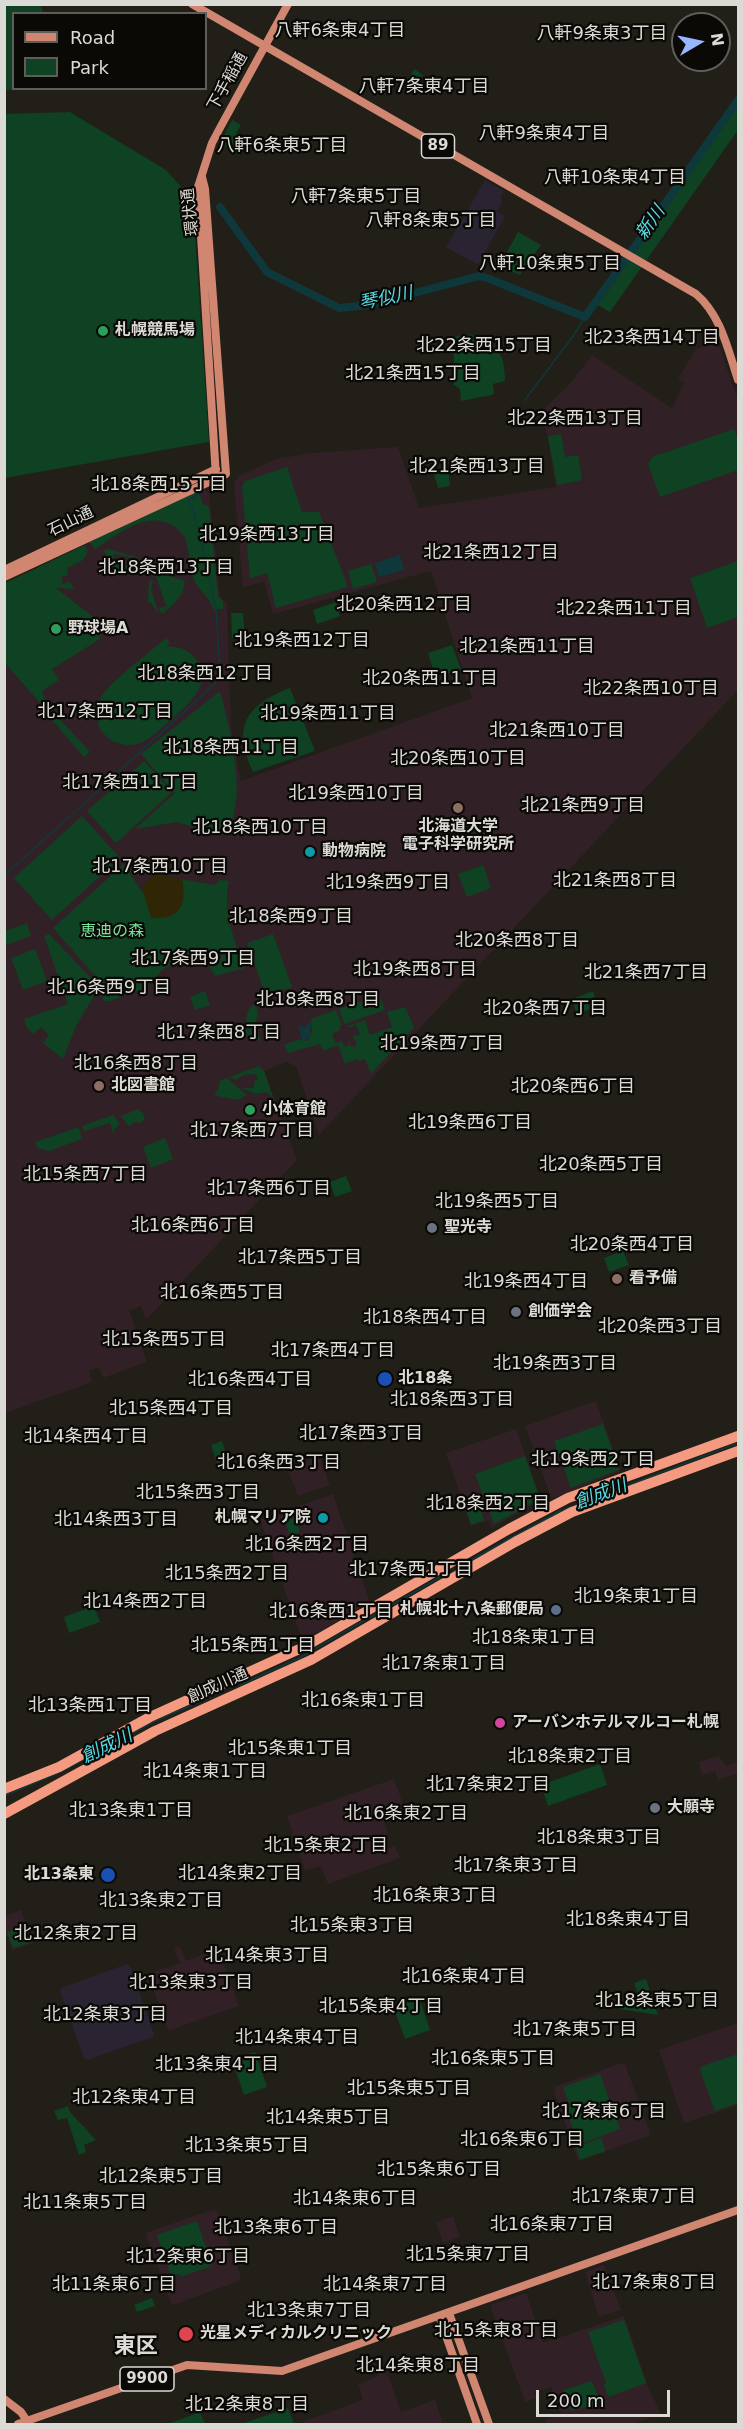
<!DOCTYPE html>
<meta charset="utf-8">
<style>
body{margin:0}
#map{position:relative;width:743px;height:2429px;overflow:hidden;background:#211f17;font-family:"DejaVu Sans",sans-serif}
canvas{display:block}
.frame{position:absolute;inset:0;border:6px solid #dbdad5;pointer-events:none}
.legend{position:absolute;left:12px;top:12px;width:195px;height:78px;box-sizing:border-box;background:#0a0906;border:2px solid #5e5d59;margin:0;padding:8px 10px;list-style:none;font-size:18px;color:#dbdad5}
.legend li{display:flex;align-items:center;gap:12px;height:30px}
.legend b{width:30px;border:2px solid #5e5d59}
.north{position:absolute;left:671px;top:12px;width:60px;height:60px;box-sizing:border-box;background:#0a0906;border:2px solid #5e5d59;border-radius:50%;rotate:81deg;font-size:16px;font-weight:700;line-height:24px;text-align:center;color:#dbdad5}
.north::after{content:'';display:block;margin:auto;width:21px;height:27px;background:#97b6fd;clip-path:polygon(50% 0,100% 100%,50% 72%,0 100%)}
.scale{position:absolute;left:536px;top:2390px;width:134px;height:27px;box-sizing:border-box;border:3px solid #dbdad5;border-top:0;padding-left:8px;font-size:18px;line-height:21px;white-space:nowrap;color:#dbdad5;-webkit-text-stroke:4px #0a0906;paint-order:stroke}
</style>
<div id="map">
<canvas width="743" height="2429"></canvas>
<div class="frame"></div>
<ul class="legend">
<li><b style="height:8px;background:#d08671"></b>Road</li>
<li><b style="height:16px;background:#0f4123"></b>Park</li>
</ul>
<div class="north">N</div>
<div class="scale">200 m</div>
</div>
<script>
const g = document.querySelector('canvas').getContext('2d');
g.lineJoin = 'round';
function paint(path, color) { g.fillStyle = color; g.fill(path, 'evenodd'); }
function trace(path, color, width, dash) { g.strokeStyle = color; g.lineWidth = width; g.lineCap = dash ? 'butt' : 'round'; g.setLineDash(dash || []); g.stroke(path); }
function label(font, color, halo, rows, align = 'center') {
  g.font = font + ' "DejaVu Sans","Noto Sans JP",sans-serif'; g.lineWidth = 4.5; g.setLineDash([]); g.textBaseline = 'middle'; g.strokeStyle = halo; g.fillStyle = color; for (const [text, x, y, turn = 0] of rows) {
    g.save(); g.translate(x, y); g.rotate((+turn || 0) * Math.PI / 180); g.textAlign = isNaN(turn) ? turn : align; if (halo) g.strokeText(text, 0, 0); g.fillText(text, 0, 0); g.restore();
  }
}
const education = new Path2D(`
 M718,342L738,401V690L319,1135L296,1066L286,1062L264,1071L297,1160L146,1320L141,1306L129,1310L147,1362L103,1378L99,1367L89,1371L92,1382L5,1413V583L199,490L204,489L209,493L220,597L227,603L231,728L241,781L472,698L431,571L273,614L264,581L243,588L234,483L239,476L276,459L311,453L398,447L419,508L556,487L547,434L541,411L569,385L592,355L672,408L684,383L678,379L696,349Z
 M596,1401L621,1471L554,1498L551,1497L525,1426Z
 M516,1429L541,1500L491,1528L489,1520L471,1526L446,1453Z
 M319,1456L330,1485L298,1496L287,1468Z
 M333,1494L370,1602L326,1628L302,1639L260,1520Z
 M719,1756L726,1766L738,1762V1773L718,1780L715,1771L702,1775L699,1762Z
 M394,1779L406,1812L384,1821L388,1834L381,1837L386,1849L395,1846L400,1858L328,1884L321,1866L305,1871L287,1816Z
 M21,1910L33,1943L12,1950L7,1935H5L4,1916Z
 M180,1946L186,1961L218,1949L239,2006L170,2030L167,2028L148,1974L180,1963L174,1948Z
 M738,2023V2105L684,2123L659,2050Z
 M622,2063L625,2064L650,2133L649,2136L578,2161L554,2091L556,2086Z
 M214,2209L218,2212L241,2278L239,2281L173,2305L171,2303L146,2235L148,2232Z
 M453,2216L460,2237L443,2243L436,2222Z
 M604,2265L621,2310L599,2317L585,2272Z
 M526,2293L543,2343L624,2316L647,2384L661,2414L632,2424L547,2423L545,2420L561,2414L551,2387L534,2392L536,2398L525,2402L490,2305Z
 M386,2368L401,2412L435,2400L443,2424H306L305,2421L363,2400L358,2384L379,2376L378,2371Z`);
const medical = new Path2D(`
 M485,180L504,191L500,198L503,200L497,211L505,216L478,265L446,247Z
 M127,1964L130,1966L154,2034L153,2037L87,2060L84,2058L60,1991L61,1988Z`);
const green = new Path2D(`
 M4,5H41L43,13L14,14V88L32,89L5,90Z
 M414,69L423,75L417,85L408,80Z
 M738,104V130L610,312L598,305Z
 M70,112L166,170L183,189L190,204L194,220L209,442L5,478V114Z
 M232,120L241,125L236,133L247,140L239,155L223,145L222,139Z
 M518,232L541,245L520,275L499,266Z
 M467,334C496,339 505,353 505,381L493,384L494,393L492,395L461,401L460,389L454,385V337Z
 M734,429L738,441V470L660,497L648,464L652,457Z
 M561,434L565,457L578,455L582,480L557,485L548,436Z
 M287,467L302,512H319L348,587L276,608L267,573L250,579L242,487L245,481Z
 M448,470L450,486L438,488L433,471Z
 M198,491L203,504L209,507L218,596L223,602V609H213C208,595 201,593 195,582C189,571 190,554 186,541C184,535 180,531 175,527C147,508 118,535 95,549L89,542Z
 M85,545L88,552L83,560L67,568L68,575L61,577L63,584L70,581L74,589L56,588L101,623L100,639L52,669L59,680L42,691L48,707L42,705L5,663V583Z
 M109,549L139,558L138,559L114,554L112,561L135,568L121,573L113,568L104,550Z
 M738,561V617L707,628L690,578Z
 M371,564L377,582L353,589L348,571Z
 M160,573L185,581C184,596 173,605 162,614L159,608L166,606L156,576Z
 M153,580L151,590L159,614L151,603H148L149,581Z
 M336,602L340,616L317,624L313,610Z
 M231,613H243L245,638H232Z
 M166,638L170,643L166,647C176,646 185,648 192,655C217,680 190,703 172,719C157,731 142,750 121,744C112,742 104,736 100,728C96,718 96,706 101,697C111,681 150,652 166,638Z
 M452,645L461,669L436,678L428,653Z
 M290,688L315,751L253,772C232,727 245,705 290,688Z
 M220,691C230,729 246,789 230,826L213,833L177,822L135,829L175,793L141,754Z
 M47,714L57,716L90,752L84,757Z
 M144,761L172,792L116,843L87,811Z
 M82,816L120,858L52,920L14,878Z
 M124,864L143,894L142,887L151,876L158,875L215,885L219,880L229,881C222,912 234,939 245,968L215,976L208,964L221,959V955H195L163,969L146,988L110,1001H104L96,977L53,928Z
 M483,865L491,888L467,897L458,874Z
 M27,923L31,936L6,945L5,931Z
 M49,934L94,981L93,998L76,1026L63,1059L43,1043L49,1035L41,1027L33,1034L27,1028L24,1019L68,1004L44,936Z
 M273,934L292,987L266,996L247,943Z
 M35,949L47,981L23,990L11,958Z
 M205,991L210,1005L195,1010L190,997Z
 M593,991L598,1006L577,1014L572,999Z
 M376,996L381,999L385,1010L344,1024L339,1009Z
 M252,1005L257,1006L258,1015L256,1021L260,1041L242,1034C248,1023 244,1014 252,1005Z
 M405,1007L414,1027L371,1074L365,1059L359,1061L357,1059L345,1064L338,1045L323,1051L320,1044L288,1053L284,1045L299,1039L302,1041L308,1040L312,1031L311,1019L336,1010L342,1025L339,1027L340,1030L332,1034L335,1043L342,1041L344,1047L349,1045V1041L351,1046L355,1047L357,1043L352,1037L360,1034L356,1025L348,1028V1026L365,1020L370,1035L392,1027L387,1012Z
 M259,1066L264,1071L274,1100L267,1092L256,1094L242,1088H254V1082L258,1078L256,1074L244,1075L236,1080L229,1077Z
 M227,1078L247,1095L237,1100L217,1096L214,1094L218,1090L220,1080Z
 M138,1109L143,1113L145,1119L140,1123L134,1122L129,1127L121,1116Z
 M113,1115L120,1124L115,1128L114,1135L110,1123L84,1131L82,1126Z
 M79,1127L82,1139L49,1151L37,1148L35,1142Z
 M165,1138L173,1159L151,1168L143,1147Z
 M346,1176L352,1191L335,1197L330,1182Z
 M623,1251L629,1265L609,1272L604,1258Z
 M578,1353L581,1362L562,1369L559,1359Z
 M603,1424L619,1470L571,1488L554,1441Z
 M222,1441L229,1462L218,1466L211,1445Z
 M525,1456L540,1499L494,1524L475,1474Z
 M476,1497L484,1520L471,1525L464,1502Z
 M292,1509L300,1532L290,1536L282,1512Z
 M94,1606L100,1622L69,1633L64,1617Z
 M600,1764L607,1785L548,1806L541,1785Z
 M26,1925L32,1942L13,1948L7,1932Z
 M646,1979L658,2015L620,2009L619,2007L640,1999L634,1983Z
 M419,1997L430,2030L405,2039L393,2006Z
 M255,2052L267,2087L244,2095L233,2063L243,2059V2056Z
 M738,2054V2103L715,2111L700,2070L702,2066Z
 M600,2074L620,2129L578,2145L565,2106L569,2104L563,2087Z
 M68,2106L70,2112L96,2140L84,2145L86,2152L79,2155L67,2118L58,2120L54,2111Z
 M601,2138L606,2151L580,2160L576,2147Z
 M197,2221L212,2266L180,2277L179,2274L171,2276L157,2235Z
 M152,2298L155,2306L137,2312L134,2305Z
 M624,2320L646,2383L608,2397L604,2385L606,2383L588,2332Z
 M592,2381L600,2402L571,2411L564,2390Z
 M288,2408L294,2424H241Z
 M200,2412L205,2424H168Z`);
const sand = new Path2D(`
 M158,875L182,879C187,906 180,920 151,918L142,887L151,876Z`);
const water = new Path2D(`
 M400,555L404,570L379,577L375,563Z
 M309,1022L311,1025L309,1038L302,1041L298,1026L305,1027Z`);
const stream = new Path2D(`
 M525,400L573,336L585,317
 M117,773L207,691L218,680L220,673L216,610L201,540L193,509L188,500L200,494
 M4,876L112,778
 M469,1561L558,1512L738,1443
 M240,1685L299,1658L444,1575
 M4,1796L58,1773L155,1721L209,1698`);
const river = new Path2D(`
 M220,207L267,272L339,308L369,305L479,276L487,278L585,317L738,100`);
const major = new Path2D(`
 M192,4L696,294C721,315 728,350 738,380
 M216,477L198,187L212,143L221,126L288,4
 M4,570L216,469
 M4,577L226,474L205,189L202,177
 M449,2313L489,2424
 M439,2316L477,2424
 M4,2399L21,2412L29,2424
 M18,2424L187,2365L282,2371L738,2210`);
const highway = new Path2D(`
 M4,1789L59,1767L150,1717L306,1646L509,1529L568,1498L738,1436
 M4,1814L155,1731L311,1660L515,1542L572,1512L738,1451`);
const markers = [
 [103,331,6,"#2e9e5b"],
 [56,629,6,"#2e9e5b"],
 [458,808,6,"#8d6e63"],
 [310,852,6,"#0f9aa8"],
 [99,1086,6,"#8d6e63"],
 [250,1110,6,"#2e9e5b"],
 [432,1228,6,"#6b7280"],
 [617,1279,6,"#8d6e63"],
 [516,1312,6,"#6b7280"],
 [385,1379,8,"#1a4fb4"],
 [323,1518,6,"#0f9aa8"],
 [556,1610,6,"#5c6f8a"],
 [500,1723,6,"#d1479c"],
 [655,1808,6,"#6b7280"],
 [108,1875,8,"#1a4fb4"],
 [186,2334,8,"#e0444e"]
];
const shields = [
 [438,146,33],
 [147,2379,54]
];
const shieldNames = [
 ["89",438,146],
 ["9900",147,2379]
];
const streetNames = [
 ["下手稲通",228,82,-61],
 ["環状通",191,212,-96],
 ["石山通",71,522,-26],
 ["創成川通",218,1686,-24]
];
const poiNames = [
 ["札幌競馬場",115,331],
 ["野球場A",68,629],
 ["北海道大学",458,827,"center"],
 ["電子科学研究所",458,845,"center"],
 ["動物病院",322,852],
 ["北図書館",111,1086],
 ["小体育館",262,1110],
 ["聖光寺",444,1228],
 ["看予備",629,1279],
 ["創価学会",528,1312],
 ["北18条",398,1379],
 ["札幌マリア院",311,1518,"right"],
 ["札幌北十八条郵便局",544,1610,"right"],
 ["アーバンホテルマルコー札幌",512,1723],
 ["大願寺",667,1808],
 ["北13条東",94,1875,"right"],
 ["光星メディカルクリニック",200,2334]
];
const parkNames = [
 ["恵迪の森",112,932]
];
const neighbourhoodNames = [
 ["八軒6条東4丁目",340,31],
 ["八軒9条東3丁目",602,34],
 ["八軒7条東4丁目",424,87],
 ["八軒9条東4丁目",544,134],
 ["八軒6条東5丁目",282,146],
 ["八軒10条東4丁目",615,178],
 ["八軒7条東5丁目",356,197],
 ["八軒8条東5丁目",431,221],
 ["八軒10条東5丁目",550,264],
 ["北23条西14丁目",652,338],
 ["北22条西15丁目",484,346],
 ["北21条西15丁目",413,374],
 ["北22条西13丁目",575,419],
 ["北21条西13丁目",477,467],
 ["北18条西15丁目",159,485],
 ["北19条西13丁目",267,535],
 ["北21条西12丁目",491,553],
 ["北18条西13丁目",166,568],
 ["北20条西12丁目",404,605],
 ["北22条西11丁目",624,609],
 ["北19条西12丁目",302,641],
 ["北21条西11丁目",527,647],
 ["北18条西12丁目",205,674],
 ["北20条西11丁目",430,679],
 ["北22条西10丁目",651,689],
 ["北17条西12丁目",105,712],
 ["北19条西11丁目",328,714],
 ["北21条西10丁目",557,731],
 ["北18条西11丁目",231,748],
 ["北20条西10丁目",458,759],
 ["北17条西11丁目",130,783],
 ["北19条西10丁目",356,794],
 ["北21条西9丁目",583,806],
 ["北18条西10丁目",260,828],
 ["北17条西10丁目",160,867],
 ["北21条西8丁目",615,881],
 ["北19条西9丁目",388,883],
 ["北18条西9丁目",291,917],
 ["北20条西8丁目",517,941],
 ["北17条西9丁目",193,959],
 ["北19条西8丁目",415,970],
 ["北21条西7丁目",646,973],
 ["北16条西9丁目",109,988],
 ["北18条西8丁目",318,1000],
 ["北20条西7丁目",545,1009],
 ["北17条西8丁目",219,1033],
 ["北19条西7丁目",442,1044],
 ["北16条西8丁目",136,1064],
 ["北20条西6丁目",573,1087],
 ["北19条西6丁目",470,1123],
 ["北17条西7丁目",252,1131],
 ["北20条西5丁目",601,1165],
 ["北15条西7丁目",85,1175],
 ["北17条西6丁目",269,1189],
 ["北19条西5丁目",497,1202],
 ["北16条西6丁目",193,1226],
 ["北20条西4丁目",632,1245],
 ["北17条西5丁目",300,1258],
 ["北19条西4丁目",526,1282],
 ["北16条西5丁目",222,1293],
 ["北18条西4丁目",425,1318],
 ["北20条西3丁目",660,1327],
 ["北15条西5丁目",164,1340],
 ["北17条西4丁目",333,1351],
 ["北19条西3丁目",555,1364],
 ["北16条西4丁目",250,1380],
 ["北18条西3丁目",452,1400],
 ["北15条西4丁目",171,1409],
 ["北17条西3丁目",361,1434],
 ["北14条西4丁目",86,1437],
 ["北19条西2丁目",593,1460],
 ["北16条西3丁目",279,1463],
 ["北15条西3丁目",198,1493],
 ["北18条西2丁目",488,1504],
 ["北14条西3丁目",116,1520],
 ["北16条西2丁目",307,1545],
 ["北17条西1丁目",411,1570],
 ["北15条西2丁目",227,1574],
 ["北19条東1丁目",636,1597],
 ["北14条西2丁目",145,1602],
 ["北16条西1丁目",331,1612],
 ["北18条東1丁目",534,1638],
 ["北15条西1丁目",253,1646],
 ["北17条東1丁目",444,1664],
 ["北16条東1丁目",363,1701],
 ["北13条西1丁目",90,1706],
 ["北15条東1丁目",290,1749],
 ["北18条東2丁目",570,1757],
 ["北14条東1丁目",205,1772],
 ["北17条東2丁目",488,1785],
 ["北13条東1丁目",131,1811],
 ["北16条東2丁目",406,1814],
 ["北18条東3丁目",599,1838],
 ["北15条東2丁目",326,1846],
 ["北17条東3丁目",516,1866],
 ["北14条東2丁目",240,1874],
 ["北16条東3丁目",435,1896],
 ["北13条東2丁目",161,1901],
 ["北18条東4丁目",628,1920],
 ["北15条東3丁目",352,1926],
 ["北12条東2丁目",76,1934],
 ["北14条東3丁目",267,1956],
 ["北16条東4丁目",464,1977],
 ["北13条東3丁目",191,1983],
 ["北18条東5丁目",657,2001],
 ["北15条東4丁目",381,2007],
 ["北12条東3丁目",105,2015],
 ["北17条東5丁目",575,2030],
 ["北14条東4丁目",297,2038],
 ["北16条東5丁目",493,2059],
 ["北13条東4丁目",217,2065],
 ["北15条東5丁目",409,2089],
 ["北12条東4丁目",134,2098],
 ["北17条東6丁目",604,2112],
 ["北14条東5丁目",328,2118],
 ["北16条東6丁目",522,2140],
 ["北13条東5丁目",247,2146],
 ["北15条東6丁目",439,2170],
 ["北12条東5丁目",161,2177],
 ["北17条東7丁目",634,2197],
 ["北14条東6丁目",355,2199],
 ["北11条東5丁目",85,2203],
 ["北16条東7丁目",552,2225],
 ["北13条東6丁目",276,2228],
 ["北15条東7丁目",468,2255],
 ["北12条東6丁目",188,2257],
 ["北17条東8丁目",654,2283],
 ["北11条東6丁目",114,2285],
 ["北14条東7丁目",385,2285],
 ["北13条東7丁目",309,2311],
 ["北15条東8丁目",496,2331],
 ["北14条東8丁目",418,2366],
 ["北12条東8丁目",247,2405]
];
const waterNames = [
 ["新川",651,223,-55],
 ["琴似川",386,299,-12],
 ["創成川",601,1495,-21],
 ["創成川",107,1747,-26]
];
const districtNames = [
 ["東区",136,2347]
];
paint(education, '#322027');
paint(medical, '#2a2332');
paint(green, '#0f4123');
paint(sand, '#2e2605');
paint(water, '#0e383b');
trace(stream, '#0e383b', 1.5);
trace(river, '#0e383b', 8);
trace(major, '#d08671', 8);
trace(highway, '#f39a81', 10);
for (const [x, y, r, color] of markers) { const dot = new Path2D(); dot.arc(x, y, r, 0, 2 * Math.PI); g.fillStyle = color; g.fill(dot); trace(dot, '#0a0906', 2); }
for (const [x, y, w] of shields) { const box = new Path2D(); box.roundRect(x - w / 2, y - 12, w, 24, 4.5); g.fillStyle = '#0a0906'; g.fill(box); trace(box, '#dbdad5', 1.5); }
label('bold 15px', '#dbdad5', null, shieldNames);
label('16px', '#dbdad5', '#0a0906', streetNames);
label('bold 16px', '#dbdad5', '#0a0906', poiNames, 'left');
label('16px', '#77e39a', '#0a0906', parkNames);
label('18px', '#dbdad5', '#0a0906', neighbourhoodNames);
label('italic 18px', '#55dae4', '#0a0906', waterNames);
label('bold 22px', '#dbdad5', '#0a0906', districtNames);
</script>
